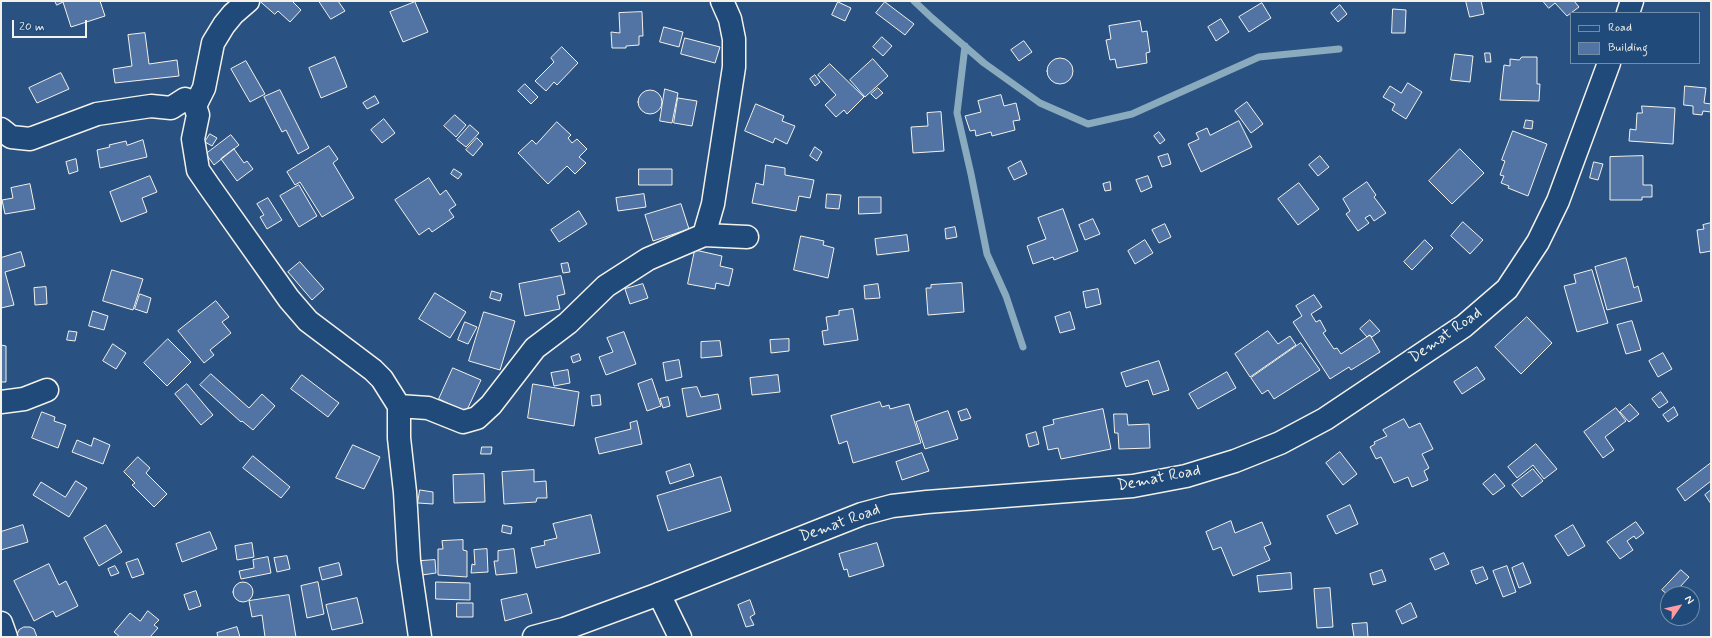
<!DOCTYPE html>
<style>
body{margin:0}
#map{position:relative;width:1712px;height:638px;overflow:hidden;background:#295282;font-family:Mynerve,sans-serif}
canvas{display:block}
.frame{position:absolute;inset:0;border:2px solid #f4f1e8;pointer-events:none}
.legend{position:absolute;left:1570px;top:12px;width:130px;height:52px;box-sizing:border-box;background:#1f4a7a;border:1px solid #748da6;margin:0;padding:5px 7px;list-style:none;font-size:12px;color:#f4f1e8}
.legend li{display:flex;align-items:center;gap:8px;height:20px}
.legend b{width:20px;border:1px solid #748da6}
.north{position:absolute;left:1660px;top:586px;width:40px;height:40px;box-sizing:border-box;background:#1f4a7a;border:1px solid #748da6;border-radius:50%;rotate:56deg;font-size:11px;font-weight:700;line-height:16px;text-align:center;color:#f4f1e8}
.north::after{content:'';display:block;margin:auto;width:14px;height:18px;background:#ff9aa2;clip-path:polygon(50% 0,100% 100%,50% 72%,0 100%)}
.scale{position:absolute;left:12px;top:20px;width:75px;height:18px;box-sizing:border-box;border:2px solid #f4f1e8;border-top:0;padding-left:5px;font-size:12px;line-height:14px;white-space:nowrap;color:#f4f1e8;-webkit-text-stroke:3px #1f4a7a;paint-order:stroke}
</style>
<div id="map">
<canvas width="1712" height="638"></canvas>
<div class="frame"></div>
<ul class="legend">
<li><b style="height:5px;background:#1f4a7a"></b>Road</li>
<li><b style="height:11px;background:#5274a4"></b>Building</li>
</ul>
<div class="north">N</div>
<div class="scale">20 m</div>
</div>
<script>
const g = document.querySelector('canvas').getContext('2d');
g.lineJoin = 'round';
function trace(path, color, width, dash) { g.strokeStyle = color; g.lineWidth = width; g.lineCap = dash ? 'butt' : 'round'; g.setLineDash(dash || []); g.stroke(path); }
function paint(path, color) { g.fillStyle = color; g.fill(path, 'evenodd'); }
function label(font, color, halo, rows, align = 'center') {
  g.font = font + ' Mynerve,sans-serif'; g.lineWidth = 3.5; g.setLineDash([]); g.textBaseline = 'middle'; g.strokeStyle = halo; g.fillStyle = color; for (const [text, x, y, turn = 0] of rows) {
    g.save(); g.translate(x, y); g.rotate((+turn || 0) * Math.PI / 180); g.textAlign = isNaN(turn) ? turn : align; if (halo) g.strokeText(text, 0, 0); g.fillText(text, 0, 0); g.restore();
  }
}
const stream = new Path2D(`
 M914,1L932,18L984,63L1040,103L1088,124L1132,114L1259,57L1339,49
 M965,46L957,113L971,174L987,254L1006,296L1023,347`);
const building = new Path2D(`
 M55,1H100L105,16L71,27L63,2L57,5Z
 M260,1H292L301,10L290,22L278,11L275,14Z
 M319,1H338L345,11L331,19Z
 M1466,1H1481L1484,14L1470,17Z
 M1543,1H1574L1579,7L1567,16L1555,3L1549,8Z
 M415,2L428,32L403,42L390,12Z
 M838,2L851,8L845,21L832,15Z
 M885,2L914,24L905,35L876,13Z
 M1262,3L1271,18L1249,32L1239,17Z
 M1340,5L1347,14L1338,22L1331,13Z
 M1393,9L1406,10L1405,33H1392Z
 M642,12L643,36H639V45L626,46V48H612L611,32L620,33L619,13Z
 M1221,19L1229,32L1216,41L1208,27Z
 M1140,21L1142,32L1147,31L1150,52L1146,53L1147,63L1117,68L1115,59L1110,60L1106,40L1111,39L1109,26Z
 M664,27L683,32L679,47L660,42Z
 M145,33L149,64L177,60L179,76L115,83L113,69L132,66L128,35Z
 M882,37L892,46L883,56L873,47Z
 M685,38L720,47L715,63L681,54Z
 M1024,41L1032,52L1019,61L1011,50Z
 M562,47L578,63L557,85L554,82L546,91L535,81L554,62L551,58Z
 M1485,53H1490L1491,62H1486Z
 M1455,54L1473,56L1470,82L1451,80Z
 M335,57L347,87L321,98L309,68Z
 M1522,57H1537V84H1540L1539,101L1500,100L1504,65L1510,66V59L1519,60Z
 M1047 71a13 13 0 1 1 26 0a13 13 0 1 1-26 0Z
 M873,59L888,76L865,97L850,80Z
 M246,61L265,94L250,102L231,69Z
 M830,64L864,97L847,114L844,110L836,117L825,105L836,95L818,75Z
 M61,73L69,89L37,103L29,88Z
 M815,75L820,82L815,86L810,79Z
 M1408,83L1422,92L1406,119L1392,110L1395,104L1383,97L1390,86L1401,93Z
 M525,84L538,97L531,104L518,91Z
 M1685,86L1706,88L1704,103L1711,104V112L1703,111L1702,115L1693,114V106L1684,105Z
 M878,88L883,93L876,99L871,94Z
 M665,89L678,93L672,123L660,121Z
 M280,90L309,148L298,154L286,130L282,132L264,97Z
 M638 102a12 12 0 1 1 24 0a12 12 0 1 1-24 0Z
 M1001,95L1004,106L1016,103L1020,120L1013,121L1015,130L992,136L991,132L976,136L975,130L970,131L965,116L981,112L978,101Z
 M375,96L379,103L367,109L363,103Z
 M678,98L697,101L692,126L674,123Z
 M1247,102L1263,124L1251,133L1235,111Z
 M756,104L784,116L782,121L795,126L787,144L775,138L773,143L745,131Z
 M1642,106L1675,108L1673,144L1629,141L1630,129L1636,130L1637,113H1642Z
 M941,112L944,151L913,153L911,127L928,126L927,113Z
 M455,115L466,125L456,137L444,126Z
 M384,119L395,133L382,143L371,130Z
 M1526,120L1533,121L1532,129L1524,128Z
 M1239,121L1252,147L1201,172L1188,144L1199,139L1196,133L1207,128L1210,135Z
 M557,122L571,135L568,138L572,143L577,139L587,149L579,157L586,163L575,174L567,166L548,184L518,153L532,140L536,144Z
 M470,125L479,133L466,147L457,140Z
 M1513,131L1547,144L1528,196L1508,188L1509,186L1501,183L1504,176L1500,175L1505,161L1502,160Z
 M1159,132L1165,140L1160,144L1154,136Z
 M210,134L217,138L212,146L205,142Z
 M231,135L239,145L214,165L206,154Z
 M477,138L483,144L473,156L466,150Z
 M143,140L147,157L100,168L97,150L110,147L109,145L126,141L127,145Z
 M329,146L338,159L333,163L354,198L322,217L300,182L295,185L287,172Z
 M815,147L822,152L817,161L810,156Z
 M234,149L244,163L247,161L253,169L237,181L221,159Z
 M1460,149L1484,173L1452,204L1429,181Z
 M1168,154L1171,164L1162,167L1158,157Z
 M1320,156L1329,167L1318,176L1309,165Z
 M1643,156V185H1652V197H1642V200H1610V157Z
 M76,159L78,171L69,174L66,162Z
 M1021,161L1027,174L1014,180L1008,168Z
 M1594,162L1603,164L1598,180L1590,178Z
 M766,165L785,168V175L814,180L810,198L799,196L796,211L752,203L756,183L763,185Z
 M454,169L462,174L458,179L451,174Z
 M639,169H672V185H639Z
 M150,176L157,192L142,198L147,212L121,222L110,192Z
 M1148,176L1152,187L1141,192L1136,180Z
 M429,178L440,195L446,190L456,205L449,210L454,217L432,232L429,228L419,235L395,200Z
 M1110,182L1111,190L1105,191L1103,184Z
 M1367,182L1376,195L1374,197L1386,213L1374,221L1370,215L1365,218L1369,223L1358,231L1346,214L1350,211L1343,199Z
 M1299,183L1319,209L1298,225L1278,199Z
 M30,184L35,209L5,214L2,200L13,198L11,188Z
 M299,185L317,216L299,227L280,196Z
 M644,194L646,207L618,211L616,198Z
 M827,194L841,195L839,209L826,208Z
 M859,197H881V213L859,214Z
 M268,198L282,220L267,229L260,217L264,215L257,204Z
 M681,204L689,229L653,241L645,215Z
 M1063,209L1078,251L1054,260L1053,257L1033,264L1027,246L1046,239L1038,218Z
 M579,211L587,224L559,242L551,230Z
 M1093,219L1100,234L1085,240L1079,225Z
 M1463,222L1483,240L1470,254L1451,236Z
 M1711,223V251L1700,253L1697,230L1704,229L1703,225Z
 M1165,224L1171,237L1159,243L1152,230Z
 M955,227L957,237L946,239L945,229Z
 M907,235L909,251L877,255L875,239Z
 M801,236L824,241L823,245L834,248L828,278L794,270Z
 M1145,240L1153,253L1135,264L1128,251Z
 M1425,240L1433,248L1412,270L1404,262Z
 M695,250L722,256L720,266L733,269L729,286L716,283L715,289L688,284Z
 M21,252L25,266L5,272L14,305L1,308V258Z
 M1626,258L1634,288L1638,286L1642,301L1607,310L1595,267Z
 M300,262L324,289L312,300L288,272Z
 M568,263L570,272L563,273L561,264Z
 M112,270L143,279L133,310L103,301Z
 M1592,270L1608,323L1577,332L1564,286L1576,283L1574,275Z
 M561,276L565,294L557,296L560,309L525,316L519,284Z
 M962,283L964,312L928,315L926,288H931V285Z
 M643,284L648,298L630,304L625,289Z
 M878,284L880,298L865,299L864,286Z
 M46,287L47,304L35,305L34,288Z
 M1098,289L1101,304L1086,308L1083,292Z
 M492,291L502,294L500,301L490,298Z
 M435,293L466,312L450,338L419,319Z
 M140,294L151,298L147,313L135,309Z
 M1314,295L1322,307L1311,314L1316,322L1320,320L1326,331L1323,333L1334,349L1337,348L1341,354L1370,335L1380,352L1351,370L1349,367L1330,379L1293,322L1302,316L1296,306Z
 M216,301L229,317L222,322L231,333L210,350L214,355L204,363L178,331Z
 M853,309L858,340L824,345L822,331L828,330L826,317L839,315V311Z
 M93,311L108,316L104,330L89,326Z
 M484,312L515,321L500,370L469,361Z
 M1070,312L1075,329L1060,333L1055,317Z
 M1527,317L1552,343L1521,374L1495,347Z
 M1370,320L1380,331L1372,337L1369,335L1367,337L1360,329Z
 M1632,321L1641,350L1626,354L1617,325Z
 M465,322L477,327L468,344L458,340Z
 M69,331L77,332L75,341L67,340Z
 M1268,331L1278,344L1290,336L1296,345L1250,377L1235,354Z
 M624,332L636,364L606,375L599,357L613,352L607,338Z
 M168,339L191,362L167,386L144,363Z
 M789,339V351L771,353L770,340Z
 M720,341L722,356L701,358V342Z
 M1301,343L1320,370L1274,399L1268,390L1262,394L1251,378Z
 M113,344L126,353L116,369L103,361Z
 M1,345L6,346V382H1Z
 M1663,353L1672,369L1658,377L1649,361Z
 M579,354L581,360L573,363L571,357Z
 M679,360L682,377L666,381L663,363Z
 M1159,361L1169,390L1153,395L1148,380L1126,387L1121,373Z
 M1477,367L1485,379L1462,394L1454,382Z
 M453,368L481,380L466,412L439,399Z
 M568,370L570,383L554,386L551,373Z
 M1227,372L1236,388L1198,409L1189,394Z
 M211,374L249,408L262,394L275,406L253,430L242,421L241,422L200,385Z
 M302,375L339,403L328,417L291,389Z
 M778,375L780,392L752,395L750,378Z
 M652,379L661,406L647,411L638,384Z
 M187,384L213,415L201,425L175,394Z
 M533,384L579,392L574,426L528,418Z
 M697,387L701,397L718,394L721,409L687,417L682,389Z
 M1661,392L1668,402L1659,408L1652,399Z
 M600,395L601,405L592,406L591,396Z
 M668,397L670,406L663,408L660,399Z
 M880,402L882,407L889,405L890,409L909,404L921,443L853,463L847,441L839,444L831,416Z
 M1630,404L1639,414L1629,422L1620,412Z
 M1674,407L1678,415L1668,422L1663,415Z
 M1616,408L1626,421L1605,437L1614,450L1603,458L1584,432Z
 M967,409L971,418L961,421L958,412Z
 M1103,409L1111,449L1061,459L1058,448L1048,450L1043,427L1054,424L1053,420Z
 M948,411L958,439L925,449L916,422Z
 M42,412L55,417L54,421L66,425L58,448L32,438Z
 M1114,414H1127L1128,425L1149,424L1150,448L1119,449L1118,433H1115Z
 M1404,419L1409,428L1420,423L1433,449L1422,454L1429,468L1424,471L1428,480L1412,487L1408,477L1394,483L1381,457L1376,459L1370,447L1375,444L1374,442L1387,436L1383,430Z
 M637,421L642,444L599,454L595,438L631,429L630,423Z
 M1036,432L1039,444L1029,447L1026,435Z
 M94,438L110,445L103,464L72,452L77,440L91,446Z
 M1536,444L1557,469L1544,479L1533,465L1517,478L1508,467Z
 M353,445L380,457L364,489L336,478Z
 M482,447H492L491,454H481Z
 M1340,452L1357,474L1343,485L1326,463Z
 M922,453L929,471L902,480L896,462Z
 M253,456L290,487L281,498L243,468Z
 M138,457L150,468L146,473L167,494L154,507L132,485L135,483L124,472Z
 M1711,463V481L1685,501L1677,489Z
 M690,464L694,476L670,484L666,472Z
 M1533,469L1543,481L1522,497L1512,485Z
 M534,470V482L546,481L547,498H537L536,502L504,504L502,472Z
 M484,474L485,502L454,503L453,475Z
 M1495,474L1505,486L1493,495L1483,484Z
 M721,477L731,511L668,531L657,496Z
 M76,481L87,488L69,517L33,495L41,482L65,497Z
 M420,490L433,492V504L418,503Z
 M1711,490V504L1705,495Z
 M1350,505L1358,524L1336,534L1327,516Z
 M591,515L600,553L536,568L531,548L545,545L544,541L557,538L553,524Z
 M1231,521L1235,533L1262,522L1271,544L1264,547L1270,560L1233,576L1221,547L1213,550L1206,532Z
 M1636,522L1644,533L1636,539L1634,536L1627,541L1633,550L1620,559L1607,542Z
 M23,525L28,542L1,550V532Z
 M106,525L122,552L99,566L84,538Z
 M503,525L512,527L511,534L502,532Z
 M1573,525L1585,546L1568,556L1555,536Z
 M210,532L217,549L182,562L176,544Z
 M463,540V550L467,551V577L438,575V549H443L442,541Z
 M252,543L254,557L237,560L235,546Z
 M877,543L884,566L849,577L847,569L844,570L839,554Z
 M487,549L488,572L471,573L472,564L475,565L474,550Z
 M514,549L517,573L496,575L494,561H498V551Z
 M1444,553L1449,564L1435,570L1430,559Z
 M287,556L290,569L277,572L274,558Z
 M268,557L271,573L241,579L239,571L254,568L253,560Z
 M138,559L144,574L132,578L126,563Z
 M435,560L436,573L422,575L421,561Z
 M339,563L342,575L322,580L319,568Z
 M1523,563L1531,583L1519,588L1512,568Z
 M49,564L59,585L66,581L78,606L56,617L53,611L34,621L14,581Z
 M115,566L119,573L111,576L108,569Z
 M1507,566L1516,592L1503,597L1493,571Z
 M1483,567L1488,579L1476,584L1471,571Z
 M1382,570L1386,581L1373,585L1370,574Z
 M1681,570L1689,577L1679,588L1683,593L1668,594V595L1662,590Z
 M1291,573L1292,589L1259,592L1257,576Z
 M318,582L324,614L307,618L301,586Z
 M436,582L470,583V600L436,599Z
 M233 592a10 10 0 1 1 20 0a10 10 0 1 1-20 0Z
 M1330,588L1333,627L1317,628L1314,589Z
 M196,591L201,606L189,610L184,595Z
 M527,594L532,613L505,621L501,600Z
 M289,595L296,637H265L262,615L252,617L249,601Z
 M357,598L363,623L332,630L326,605Z
 M750,600L755,614L750,617L754,625L746,627L738,605Z
 M457,603H473V617H457Z
 M1411,603L1417,617L1402,624L1396,611Z
 M148,611L159,620L154,625L158,628L150,637H120L114,632L130,613L140,621Z
 M1367,623L1368,637H1354L1352,624Z
 M24,627H30L34,629L37,637H16L19,630Z
 M237,627L240,637H218L217,633Z`);
const minor = new Path2D(`
 M194,103L197,102L204,88L213,43L224,25L233,14L248,1
 M1,129L11,137L30,139L97,114L151,106L171,108L185,99L194,103L198,115L193,139L198,170L209,186L289,299L308,321L373,370L382,379L399,406V438L405,492L409,561L420,637
 M704,235L713,204L734,67V39L730,19L722,1
 M1,402L24,399L47,390
 M399,406L428,408L463,422L477,418L491,405L535,348L568,323L606,286L648,259L704,235L747,237
 M659,594L680,637
 M1,623L6,637`);
const tertiary = new Path2D(`
 M1628,13L1632,1
 M534,637L564,629L659,594L862,514L892,506L927,502L1133,486L1186,476L1235,461L1280,443L1325,419L1464,326L1507,289L1538,242L1558,201L1609,63`);
const streetNames = [
 ["Demat Road",1446,336,-35],
 ["Demat Road",1159,479,-11],
 ["Demat Road",840,524,-20]
];
trace(stream, '#8aaabd', 7);
paint(building, '#5274a4');
trace(building, '#f4f1e8', 1);
trace(minor, '#f4f1e8', 25);
trace(tertiary, '#f4f1e8', 25);
trace(minor, '#1f4a7a', 22);
trace(tertiary, '#1f4a7a', 22);
label('16px', '#f4f1e8', '#1f4a7a', streetNames);
</script>
